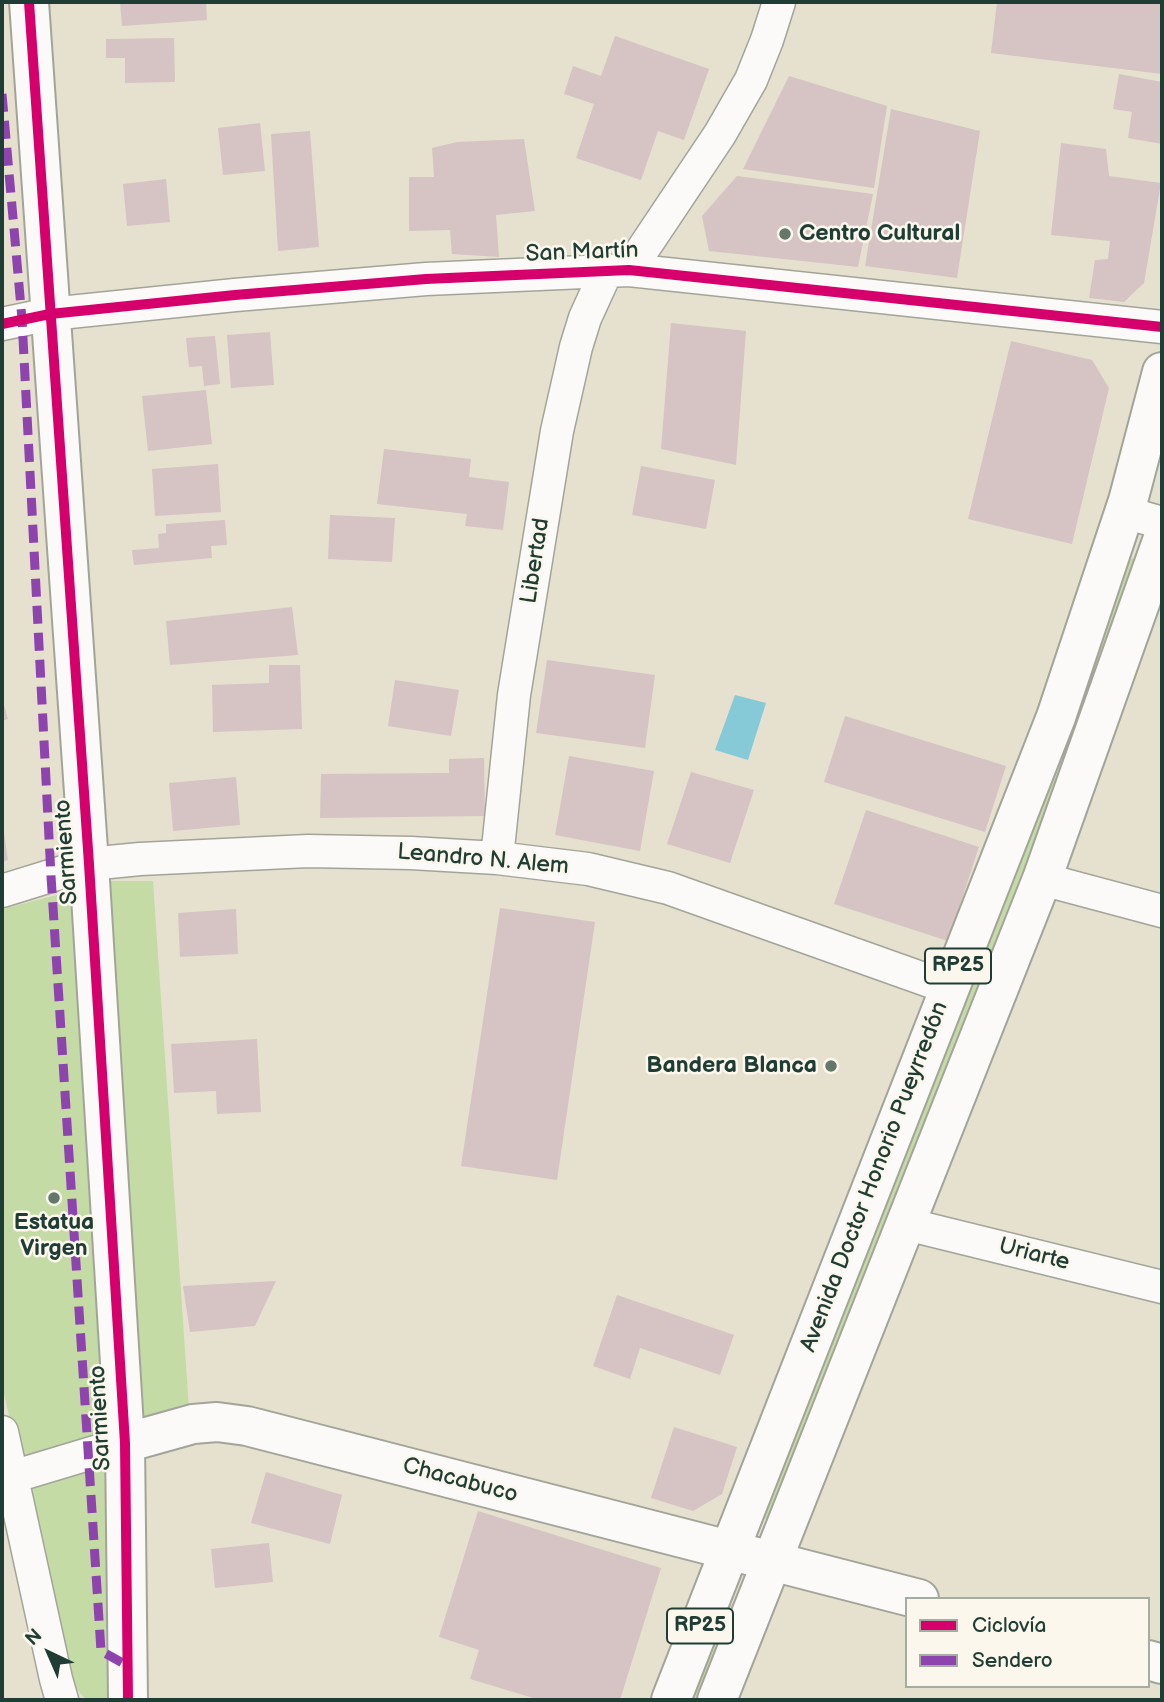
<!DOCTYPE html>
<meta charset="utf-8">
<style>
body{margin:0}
#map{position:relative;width:1164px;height:1702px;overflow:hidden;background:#e6e0cf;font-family:"Balsamiq Sans",sans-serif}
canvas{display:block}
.frame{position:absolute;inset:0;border:4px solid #1f3d34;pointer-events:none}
.legend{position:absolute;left:905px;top:1597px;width:245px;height:91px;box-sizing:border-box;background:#fbf7ec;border:2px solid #a3ada2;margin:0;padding:9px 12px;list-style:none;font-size:21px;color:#1f3d34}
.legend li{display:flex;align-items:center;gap:14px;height:35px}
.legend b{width:35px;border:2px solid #a3ada2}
.north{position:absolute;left:14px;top:1618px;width:70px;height:70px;-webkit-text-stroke:5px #fbf7ec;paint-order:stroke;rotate:316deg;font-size:19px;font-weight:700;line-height:28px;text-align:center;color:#1f3d34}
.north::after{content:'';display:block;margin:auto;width:24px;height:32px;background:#1f3d34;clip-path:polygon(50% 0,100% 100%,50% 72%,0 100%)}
</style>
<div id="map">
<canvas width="1164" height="1702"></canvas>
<div class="frame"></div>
<ul class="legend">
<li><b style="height:9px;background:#d6006c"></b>Ciclovía</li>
<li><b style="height:9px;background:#8e44ad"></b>Sendero</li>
</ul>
<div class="north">N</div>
</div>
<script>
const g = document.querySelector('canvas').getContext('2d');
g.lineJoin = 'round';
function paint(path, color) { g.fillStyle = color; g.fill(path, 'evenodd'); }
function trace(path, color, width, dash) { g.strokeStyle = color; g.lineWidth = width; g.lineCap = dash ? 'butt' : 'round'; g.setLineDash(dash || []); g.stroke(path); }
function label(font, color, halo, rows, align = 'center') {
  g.font = font + ' "Balsamiq Sans",sans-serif'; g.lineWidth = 5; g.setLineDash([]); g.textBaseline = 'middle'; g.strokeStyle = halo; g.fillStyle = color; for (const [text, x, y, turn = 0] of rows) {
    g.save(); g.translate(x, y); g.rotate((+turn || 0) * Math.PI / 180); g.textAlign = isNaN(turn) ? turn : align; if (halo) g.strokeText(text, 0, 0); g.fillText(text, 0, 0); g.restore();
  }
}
const green = new Path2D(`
 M1126,557L1134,559L1083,717L768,1520L759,1517Z
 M101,881H153L189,1409L136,1425Z
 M76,890L110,1434L20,1464L2,1385V909Z
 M114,1459L117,1700H86L65,1675L22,1485Z
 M723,1601L732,1605L695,1700H684Z`);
const water = new Path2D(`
 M735,695L766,703L748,760L715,750Z`);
const building = new Path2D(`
 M120,2H206L207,20L122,26Z
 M997,2H1162V74L991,53Z
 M615,36L709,69L684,140L658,131L641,180L576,158L594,104L564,94L573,66L601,76Z
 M174,38L175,82L125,83V58H106V39Z
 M1119,74L1162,82V144L1128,138L1132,112L1113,109Z
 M789,76L887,106L874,188L743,169Z
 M891,109L980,131L957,278L865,266Z
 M260,123L265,171L223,175L218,128Z
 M310,131L319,247L278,251L271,134Z
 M524,139L535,211L496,215L499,257L452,254L450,230L409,231V177H434L432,148L457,142Z
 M1061,143L1106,149L1109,176L1161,183L1144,283L1124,302L1089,298L1095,260L1108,259L1110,241L1051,235Z
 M737,176L873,194L858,267L709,251L702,216Z
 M166,179L170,222L127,226L123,184Z
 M671,323L746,331L736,465L661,449Z
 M270,332L274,385L231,388L227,335Z
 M215,336L220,384L204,386L202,366L189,367L186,338Z
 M1011,341L1092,360L1109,388L1072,544L968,519Z
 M206,390L212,444L148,451L142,396Z
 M384,449L471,459L469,477L509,482L503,530L465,526L467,514L377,504Z
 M218,464L221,512L155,516L152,469Z
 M641,466L715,480L706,529L632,515Z
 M330,515L395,518L392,562L328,559Z
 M225,520L227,545L211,546L212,558L134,565L132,550L159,548L158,534L166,533V524Z
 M292,607L298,655L170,665L166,621Z
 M547,660L655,675L645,748L536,733Z
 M269,665H300L302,729L213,732L212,685L269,683Z
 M395,680L459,690L451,736L388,726Z
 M2,698L8,719L2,721Z
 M845,716L1006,766L985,832L824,782Z
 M569,756L654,771L640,851L555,835Z
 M484,758L485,816L320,818L321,774L449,773V759Z
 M691,772L754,790L730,863L667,844Z
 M236,777L240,825L173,831L169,783Z
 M866,810L979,847L948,941L834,904Z
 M2,819L8,860L2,862Z
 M500,908L595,922L557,1180L461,1166Z
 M236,909L238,954L180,957L178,913Z
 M257,1039L261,1112L217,1114L216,1091L174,1093L171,1044Z
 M276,1281L255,1326L190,1332L183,1286Z
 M617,1295L734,1335L720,1375L640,1348L630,1379L593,1366Z
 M674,1427L737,1447L722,1494L693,1511L651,1498Z
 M266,1472L342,1495L330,1544L251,1523Z
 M478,1511L661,1568L620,1700H540L470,1679L479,1650L439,1637Z
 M269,1543L273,1582L215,1588L211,1549Z`);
const street = new Path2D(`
 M629,270L720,134L751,80L767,40L779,2
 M2,324L50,314L235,295L426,279L629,270L1162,327
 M1124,512L1162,523
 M497,858L514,695L557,431L576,347L585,318L606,272
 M1042,879L1162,911
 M2,891L89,864L140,859L308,851L411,853L497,858L588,869L668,888L949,988
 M906,1224L1162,1287
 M2,1432L56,1679L62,1700
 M2,1480L125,1443`);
const secondary = new Path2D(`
 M29,2L89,864L125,1443L128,1700
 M125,1443L193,1424L217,1422L247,1426L919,1599
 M1148,1660L1162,1664`);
const primary = new Path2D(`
 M671,1700L1056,717L1128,501L1162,372
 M717,1700L1042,879L1162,541`);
const quiet = new Path2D(`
 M2,94L22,319L51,876L101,1651L128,1666`);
const cycleway = new Path2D(`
 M29,2L89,864L125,1443L128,1700
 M2,324L50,314L235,295L426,279L629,270L1162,327`);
const markers = [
 [785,234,7,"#65766a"],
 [831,1066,7,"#65766a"],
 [54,1198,7,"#65766a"]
];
const shields = [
 [958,966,66],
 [700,1626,66]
];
const shieldNames = [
 ["RP25",958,966],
 ["RP25",700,1626]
];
const poiNames = [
 ["Centro Cultural",799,234],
 ["Bandera Blanca",817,1066,"right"],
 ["Estatua",54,1223,"center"],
 ["Virgen",54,1249,"center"]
];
const streetNames = [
 ["San Martín",582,253,-2],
 ["Libertad",536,561,-81],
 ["Sarmiento",67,852,-94],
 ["Leandro N. Alem",483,860,5],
 ["Avenida Doctor Honorio Pueyrredón",875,1177,-69],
 ["Uriarte",1034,1255,14],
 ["Sarmiento",101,1418,-93],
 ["Chacabuco",460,1481,15]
];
paint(green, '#c5dba6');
paint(water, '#86cad8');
paint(building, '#d5c4c3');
trace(street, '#a3a499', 35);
trace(secondary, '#a3a499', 42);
trace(primary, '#a3a499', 42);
trace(street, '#fbfaf8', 32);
trace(secondary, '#fbfaf8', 38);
trace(primary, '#fbfaf8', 38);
trace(quiet, '#8e44ad', 9, [18, 9]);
trace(cycleway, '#d6006c', 10);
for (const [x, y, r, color] of markers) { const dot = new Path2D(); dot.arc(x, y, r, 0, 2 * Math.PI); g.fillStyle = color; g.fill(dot); trace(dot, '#fbf7ec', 2.5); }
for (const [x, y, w] of shields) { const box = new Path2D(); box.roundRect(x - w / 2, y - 17.5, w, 35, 5); g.fillStyle = '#fbf7ec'; g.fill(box); trace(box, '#1f3d34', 2); }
label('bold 21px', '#1f3d34', null, shieldNames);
label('bold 23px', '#1f3d34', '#fbf7ec', poiNames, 'left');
label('23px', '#1f3d34', '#fbf7ec', streetNames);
</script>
